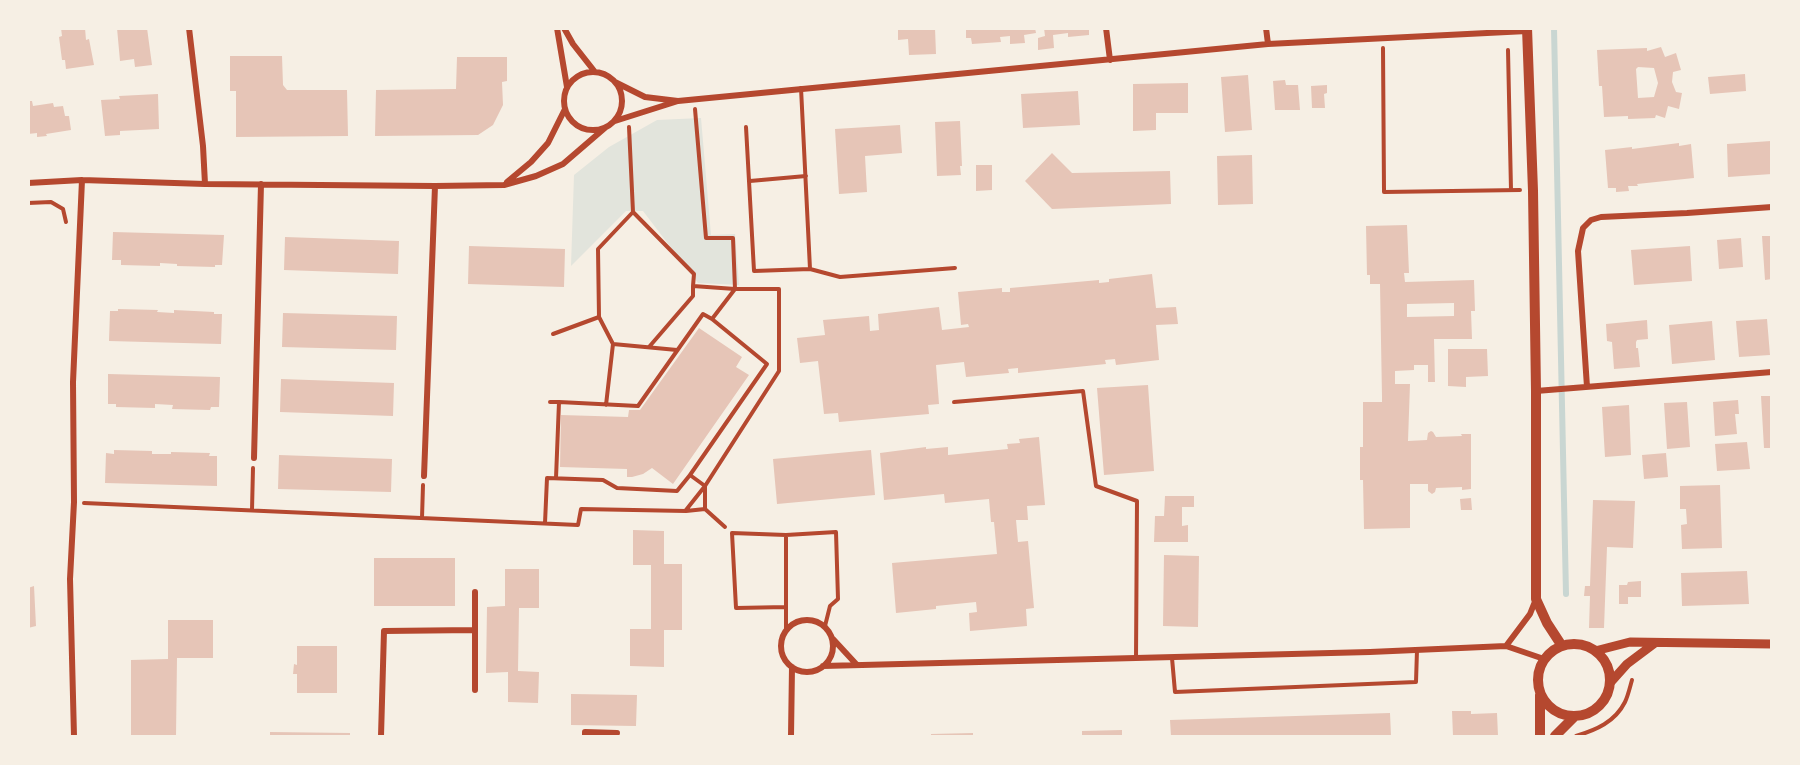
<!DOCTYPE html>
<style>
body{margin:0}
#map{position:relative;width:1800px;height:765px;overflow:hidden;background:#f6efe4;font-family:Overpass,sans-serif}
canvas{display:block}
.frame{position:absolute;inset:0;border:30px solid #f6efe4;pointer-events:none}
</style>
<div id="map">
<canvas width="1800" height="765"></canvas>
<div class="frame"></div>
</div>
<script>
const g = document.querySelector('canvas').getContext('2d');
g.lineJoin = 'round';
function paint(path, color) { g.fillStyle = color; g.fill(path, 'evenodd'); }
function trace(path, color, width, dash) { g.strokeStyle = color; g.lineWidth = width; g.lineCap = dash ? 'butt' : 'round'; g.setLineDash(dash || []); g.stroke(path); }
const green = new Path2D(`
 M701,118L711,235L735,234L739,285L698,283L643,211H626L571,266L574,175L609,147L657,120Z`);
const stream = new Path2D(`
 M1554,28L1566,594`);
const building = new Path2D(`
 M61,28H85L86,40L89,39L94,65L66,69L65,60H62L59,37L62,36Z
 M117,28H147L152,65L135,67L134,59L120,61Z
 M898,28H935L936,54L909,55L908,39L898,40Z
 M966,28H1035L1036,33L1024,35L1025,43L1010,44V36L1000,37L1001,42L972,44L971,38H966Z
 M1044,28H1089V35L1068,37V33L1053,35L1054,48L1038,50V38L1045,36Z
 M1661,47L1665,57L1676,53L1681,70L1673,72L1672,82L1676,92L1682,93L1679,109L1668,106L1665,118L1656,115L1655,118L1628,119V116L1604,117L1602,86H1599L1597,50L1647,48V51ZM1638,67L1654,68L1658,83L1654,97L1638,98L1636,69Z
 M230,56H282L283,85L287,90H347L348,136L236,137V91H230Z
 M457,57H507V81L502,82L503,105L493,125L478,135L375,136L376,90L456,89Z
 M1745,74L1746,91L1710,94L1708,77Z
 M1248,75L1252,130L1225,132L1221,77Z
 M1285,80L1286,85H1298L1300,110H1275L1273,81Z
 M1188,83V113H1156V130L1133,131V84Z
 M1327,85V93L1324,94L1325,108H1312L1311,86Z
 M1078,91L1080,125L1023,128L1021,94Z
 M158,94L159,129L120,131V135L105,136L101,100L120,99L119,96Z
 M28,101H32L33,106L53,103L54,107L63,106L65,116H69L71,130L46,134L47,136L37,137V133L28,134Z
 M960,121L962,166H960L961,175L937,176L935,122Z
 M900,125L902,153L865,156L867,192L839,194L835,129Z
 M1771,141L1772,174L1728,177L1727,144Z
 M1679,143V146L1691,144L1694,178L1637,184L1638,186H1628L1629,191L1616,192V188H1608L1605,150L1632,147V149Z
 M1052,153L1072,173L1170,171L1171,204L1052,209L1025,181Z
 M1252,155L1253,204L1218,205L1217,156Z
 M976,165H992V190L976,191Z
 M1407,225L1409,273H1404L1405,282L1474,280L1475,311H1471L1472,339H1434L1435,382H1428V365H1414V370L1395,371V384H1410L1408,441L1427,440L1428,433L1431,431L1433,432L1436,437L1462,436L1461,434H1471V489L1462,490V487L1436,488L1435,492L1432,494L1428,491V484H1410V528L1364,529L1363,480H1360V447H1363V402H1382V397L1380,284H1370V275H1367L1366,226ZM1454,303V316L1407,317V304Z
 M113,232L224,235L222,265H215V267L177,266V264L160,263V266L121,265V260H112Z
 M1762,236H1772V279L1765,280Z
 M285,237L399,241L398,274L284,270Z
 M1741,238L1743,267L1719,269L1717,240Z
 M469,246L565,249L564,287L468,284Z
 M1690,246L1692,281L1634,285L1631,250Z
 M1152,274L1156,308L1176,307L1178,324L1156,325L1159,360L1116,365L1115,359L1105,360L1106,364L1018,373V368L1008,369L1009,373L966,377L964,362L936,365L939,404L928,405L929,414L839,422L838,413L824,414L818,361L800,363L797,338L825,335L823,320L869,316L870,331L879,330L878,314L939,307L942,330L969,327L968,324L961,325L958,292L1002,288V292H1010V288L1099,280V283L1109,282V279Z
 M118,309L158,310L157,312L174,313V310L214,312V314H222L221,344L109,341L110,311H118Z
 M283,313L397,316L396,350L282,347Z
 M1767,319L1770,355L1739,357L1736,321Z
 M1647,320L1648,339L1637,340L1636,342V348H1638L1640,367L1614,369L1612,342L1607,341L1606,324Z
 M1712,321L1715,360L1672,364L1669,325Z
 M699,328L742,357L736,367L749,375L673,484L652,468L643,474L632,477H627V469L560,467L561,415L628,417L629,410H640Z
 M1448,349H1487L1488,376L1466,377V387L1448,386Z
 M108,374L220,377L219,407H211L210,410L172,409L173,405L155,404V408L116,407V404H108Z
 M281,379L394,383L393,416L280,412Z
 M1148,385L1154,471L1104,475L1097,388Z
 M1761,396H1772V448H1764Z
 M1738,400L1739,414H1735L1737,434L1715,436L1713,402Z
 M1687,402L1690,447L1667,449L1664,403Z
 M1629,405L1631,455L1605,457L1602,407Z
 M1039,437L1045,505L1027,506L1028,520H1016L1018,542L1028,541L1034,608L1026,609L1027,626L970,631L969,613L977,612L976,602L936,606V609L896,613L892,563L997,554L994,522H991L989,499L945,503L944,494L884,500L880,453L926,447V449L948,447V455L1008,449L1007,444L1020,443L1019,439Z
 M1747,442L1750,469L1717,471L1715,444Z
 M114,450L152,451V454H171V452L210,453L209,456H217V486L105,483L106,453L114,454Z
 M871,450L875,495L777,504L773,459Z
 M1666,453L1668,477L1644,479L1642,455Z
 M279,455L392,459L391,492L278,489Z
 M1720,485L1722,548L1682,549L1681,525L1687,524L1686,509H1680V486Z
 M1165,496H1194V507H1182V526L1188,525V542H1154L1155,516H1164Z
 M1471,498L1472,510H1461L1460,499Z
 M1593,500L1635,501L1633,548L1607,547L1604,628H1589L1590,596H1584L1585,586H1590Z
 M633,530L664,531V564H682V630H664V667L630,666V629H651V565H633Z
 M1164,555L1199,556L1198,627L1163,626Z
 M374,558H455V606H374Z
 M505,569H539V608H519L518,671L539,672L538,703L508,702V672L486,673L487,607L505,606Z
 M1747,571L1749,604L1682,606L1681,573Z
 M1641,581V597H1628V604H1619V585H1627L1628,582Z
 M34,586L36,626L28,628V588Z
 M168,620H213V658H177L176,736H131V660L168,659Z
 M297,646H337V693H297V674H293L294,664L297,665Z
 M571,694L637,695L636,726L571,725Z
 M1452,711H1471V714L1497,713L1498,736H1453Z
 M1390,713L1391,736H1171L1170,720Z
 M1122,730V736H1082V731Z
 M270,732L350,733V736H270Z
 M973,733V736H931V734Z`);
const path = new Path2D(`
 M1383,48L1384,192L1520,190
 M1508,50L1511,190
 M695,109L706,238H733L735,289H779V371L705,486V509
 M28,203L51,202L63,209L66,222
 M633,212L694,274L693,286L735,289
 M712,319L735,289
 M553,334L599,317
 M613,344L677,350
 M649,347L693,296V286
 M550,402H559
 M606,405L613,344L599,317L598,249L633,212L629,127
 M556,478L559,402L638,406L703,314L712,319L767,364L690,475L705,486L686,510
 M84,503L578,525L581,509L686,511L705,509L725,527
 M252,510L253,468
 M422,518L423,485
 M545,523L547,478L603,480L617,488L677,491L690,475
 M1576,736C1596,730 1615,722 1625,702C1628,696 1630,687 1632,680`);
const service = new Path2D(`
 M801,88L810,269
 M746,127L754,271L810,269L840,277L955,268
 M750,181L806,176
 M954,402L1083,391L1096,486L1137,501L1136,658
 M786,607L736,608L732,533L786,535
 M786,629V535L836,532L838,599L830,606L825,626
 M1172,658L1175,692L1416,682L1417,650`);
const minor = new Path2D(`
 M189,28L203,146L205,184
 M557,28L567,87
 M564,28L573,44L595,72
 M1106,28L1110,60
 M1266,28L1268,44
 M564 101a29 29 0 1 1 58 0a29 29 0 1 1-58 0Z
 M615,82L645,97L678,101L615,121
 M678,101L1268,44L1527,31
 M507,182L531,162L548,143L565,109
 M28,183L82,180L205,184L435,186L504,185L536,176L563,164L606,127
 M1587,387L1578,251L1583,228L1591,220L1601,217L1687,213L1772,207
 M1536,391L1772,372
 M254,458L261,184
 M424,476L435,186
 M781 646a26 26 0 1 1 52 0a26 26 0 1 1-52 0Z
 M475,630V592
 M833,639L857,665
 M1506,646L1530,614L1536,599
 M823,666L1370,652L1506,646L1544,659
 M74,736L70,579L74,502L73,382L82,180
 M381,736L384,631L475,630V690
 M585,736V732L617,733
 M791,736L792,667`);
const tertiary = new Path2D(`
 M1595,651L1630,642L1772,644
 M1610,683L1627,664L1655,643`);
const secondary = new Path2D(`
 M1527,28L1533,191L1536,391V599L1547,623L1562,646
 M1538 680a36 36 0 1 1 72 0a36 36 0 1 1-72 0Z
 M1540,736V695
 M1555,736L1575,716`);
paint(green, '#e2e4dc');
trace(stream, '#c9d6d2', 6);
paint(building, '#e6c5b7');
trace(path, '#b5482f', 4);
trace(service, '#b5482f', 4);
trace(minor, '#b5482f', 6);
trace(tertiary, '#b5482f', 9);
trace(secondary, '#b5482f', 10);
</script>
